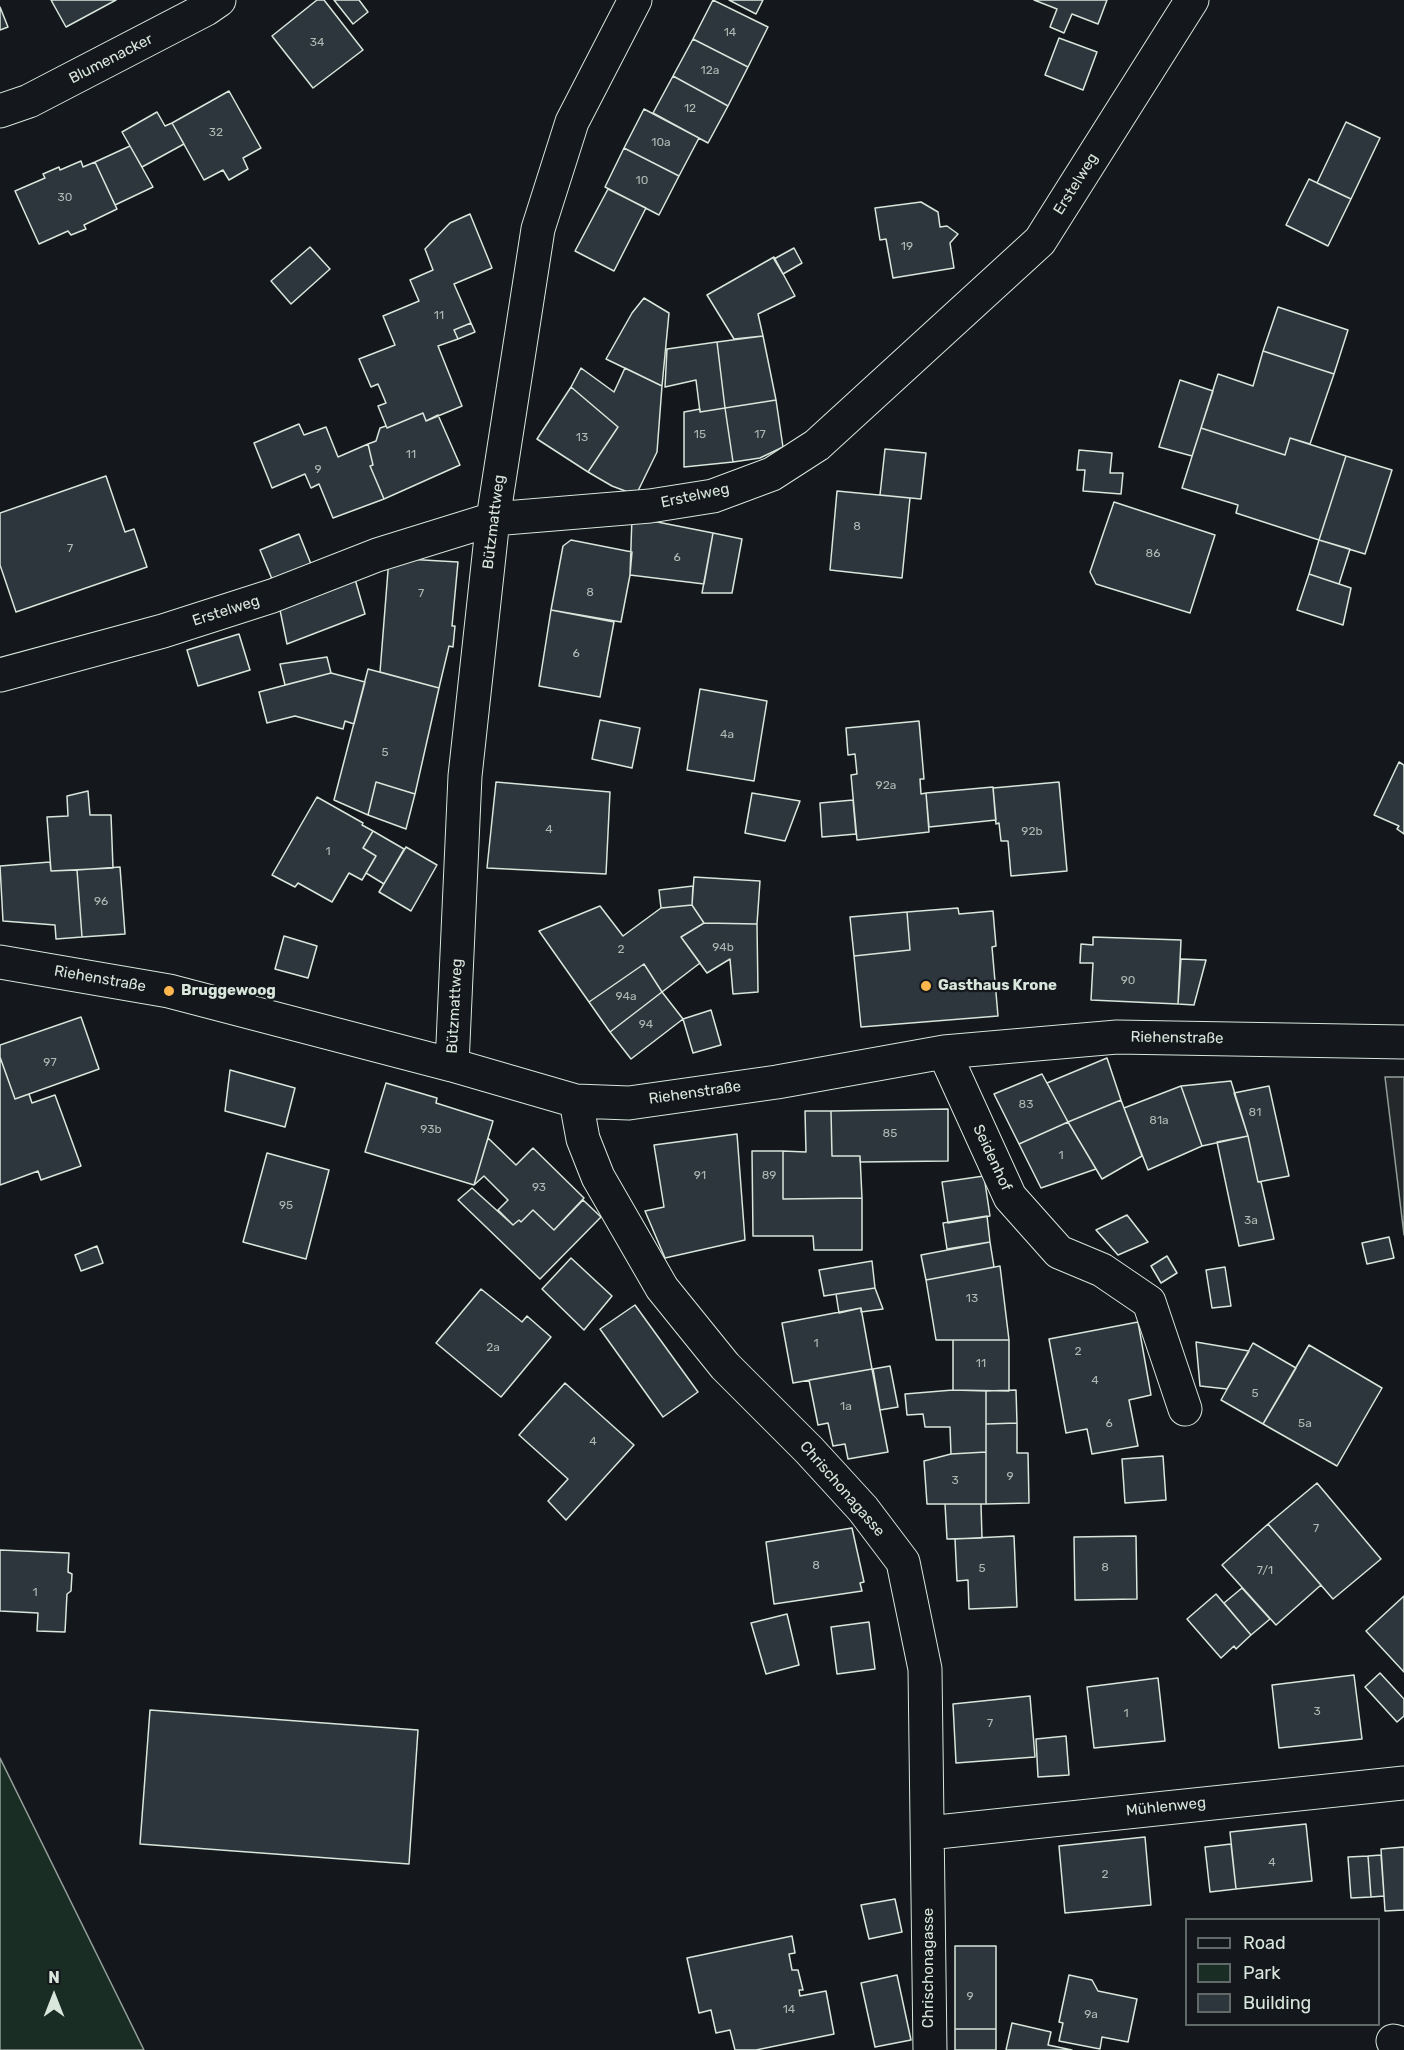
<!DOCTYPE html>
<meta charset="utf-8">
<style>
body{margin:0}
#map{position:relative;width:1404px;height:2050px;overflow:hidden;background:#14181c;font-family:Rubik,sans-serif}
canvas{display:block}
.legend{position:absolute;left:1185px;top:1918px;width:195px;height:108px;box-sizing:border-box;background:#14181c;border:2px solid #626a69;margin:0;padding:8px 10px;list-style:none;font-size:18px;color:#d8e6dc}
.legend li{display:flex;align-items:center;gap:12px;height:30px}
.legend b{width:30px;border:2px solid #626a69}
.north{position:absolute;left:24px;top:1966px;width:60px;height:60px;-webkit-text-stroke:4px #14181c;paint-order:stroke;rotate:0deg;font-size:16px;font-weight:700;line-height:24px;text-align:center;color:#d8e6dc}
.north::after{content:'';display:block;margin:auto;width:21px;height:27px;background:#d8e6dc;clip-path:polygon(50% 0,100% 100%,50% 72%,0 100%)}
</style>
<div id="map">
<canvas width="1404" height="2050"></canvas>
<ul class="legend">
<li><b style="height:8px;background:#14181c"></b>Road</li>
<li><b style="height:16px;background:#1a2d24"></b>Park</li>
<li><b style="height:16px;background:#2c363c"></b>Building</li>
</ul>
<div class="north">N</div>
</div>
<script>
const g = document.querySelector('canvas').getContext('2d');
g.lineJoin = 'round';
function paint(path, color) { g.fillStyle = color; g.fill(path, 'evenodd'); }
function trace(path, color, width, dash) { g.strokeStyle = color; g.lineWidth = width; g.lineCap = dash ? 'butt' : 'round'; g.setLineDash(dash || []); g.stroke(path); }
function label(font, color, halo, rows, align = 'center') {
  g.font = font + ' Rubik,sans-serif'; g.lineWidth = 4.5; g.setLineDash([]); g.textBaseline = 'middle'; g.strokeStyle = halo; g.fillStyle = color; for (const [text, x, y, turn = 0] of rows) {
    g.save(); g.translate(x, y); g.rotate((+turn || 0) * Math.PI / 180); g.textAlign = isNaN(turn) ? turn : align; if (halo) g.strokeText(text, 0, 0); g.fillText(text, 0, 0); g.restore();
  }
}
const green = new Path2D(`
 M0,1758L144,2050H0Z`);
const parking = new Path2D(`
 M1385,1077H1404V1235Z`);
const building = new Path2D(`
 M51,0H116L66,27Z
 M317,0H324L363,50L313,88L272,36Z
 M334,0H359L368,12L353,24Z
 M713,0L768,27L748,67L693,39Z
 M729,0H763L756,14Z
 M1034,0H1107L1098,24L1072,14L1064,33L1050,27L1057,9Z
 M0,7L8,27L0,30Z
 M1059,38L1097,52L1083,90L1045,75Z
 M693,39L748,67L728,106L673,76Z
 M673,76L728,106L708,143L653,113Z
 M229,91L261,148L243,158L248,169L229,180L223,170L204,180L172,123Z
 M644,109L699,138L679,176L624,148Z
 M157,112L165,126L172,123L184,144L142,167L122,132Z
 M1346,122L1380,138L1351,199L1317,183Z
 M130,146L153,187L115,205L95,162Z
 M624,148L679,176L659,215L605,187Z
 M81,161L83,167L95,162L117,209L84,225L86,229L71,235L68,231L39,244L15,191L45,178L43,174L59,167L60,170Z
 M1309,179L1351,199L1328,246L1286,225Z
 M608,189L646,208L614,271L575,251Z
 M921,202L938,212L940,227L947,226L958,234L950,243L954,268L893,278L886,239L880,240L875,208Z
 M470,214L492,268L454,284L471,323L454,330L458,339L438,346L462,406L426,421L423,413L387,428L378,406L386,403L378,384L371,387L359,359L395,345L383,316L419,301L410,280L433,270L425,249L450,223Z
 M310,247L330,269L291,304L271,281Z
 M794,248L802,263L783,274L774,259Z
 M774,257L795,296L758,314L763,336L734,339L707,295Z
 M644,298L669,313L662,386L606,359L632,313Z
 M1278,307L1348,330L1334,374L1263,351Z
 M471,323L475,332L458,339L454,330Z
 M763,336L776,400L725,408L717,342Z
 M717,342L725,408L700,412L696,380L665,387L667,349Z
 M1263,351L1334,374L1310,444L1290,438L1285,455L1201,428L1218,374L1253,386Z
 M581,368L614,392L625,368L662,386L657,452L636,495L612,486L588,472L618,427L571,387Z
 M1180,380L1213,391L1192,456L1159,447Z
 M571,387L618,427L588,472L537,439Z
 M776,400L783,447L760,458L733,462L725,408Z
 M725,408L733,462L684,467V412L700,409V412Z
 M423,413L426,421L438,415L460,465L384,499L370,466L373,465L368,444L376,441L380,428L386,426L387,428Z
 M299,424L304,435L326,427L338,457L368,444L373,465L370,466L384,499L333,518L319,484L311,488L305,474L272,488L254,443Z
 M1201,428L1285,455L1290,438L1346,456L1319,540L1236,513L1238,505L1182,488Z
 M885,449L926,453L921,499L880,495Z
 M1079,450L1112,453L1110,473H1123L1121,494L1083,491L1085,470H1077Z
 M1346,456L1392,470L1365,554L1319,540Z
 M106,476L125,532L134,529L147,567L16,612L0,565V513Z
 M837,491L910,498L902,578L830,570Z
 M1114,502L1215,535L1190,613L1096,584L1090,572Z
 M632,517L713,533L704,584L630,575Z
 M713,533L742,539L732,593H702Z
 M299,534L311,564L272,579L260,550Z
 M571,540L632,552L630,575L621,622L551,610L563,546Z
 M1319,540L1350,549L1339,584L1309,574Z
 M389,558L458,562L452,626H455L453,647L449,646L439,688L380,672Z
 M1309,574L1351,588L1343,625L1297,610Z
 M355,579L365,614L287,644L280,610Z
 M551,610L614,622L600,697L539,686Z
 M239,634L250,670L198,686L187,650Z
 M327,657L331,673L285,685L280,664Z
 M368,669L439,688L415,794L376,782L368,815L334,800Z
 M331,673L365,682L354,724L345,721L343,729L295,716L267,723L259,692Z
 M700,689L767,701L754,781L687,770Z
 M600,720L640,728L632,768L592,759Z
 M919,721L924,779H920L921,794L926,793L929,832L857,840L851,775L857,774L855,754L848,755L846,728Z
 M1399,762L1404,765V834L1397,829L1399,826L1374,815Z
 M376,782L415,794L406,829L368,815Z
 M496,782L610,792L606,874L487,868Z
 M1059,782L1067,871L1011,876L1008,841H1001L999,823L996,824L993,788Z
 M993,787L996,820L929,827L926,793Z
 M88,791L90,815H111L113,868L51,871L47,817L68,816L67,796Z
 M752,793L800,801L785,841L745,833Z
 M317,797L363,823L362,825L373,831L363,848L376,856L362,880L349,873L332,902L298,883L295,887L272,875Z
 M853,800L856,834L822,837L820,803Z
 M373,831L404,849L384,884L366,873L376,856L363,848Z
 M406,847L437,865L411,911L379,892Z
 M50,862L51,871L77,870L82,937L56,939L55,925L3,921L0,866Z
 M120,867L125,934L82,937L77,870Z
 M694,877L760,881L757,924L704,923L692,905Z
 M693,886L692,905L661,908L659,890Z
 M692,905L704,923L681,937L700,963L662,992L644,964L589,1002L539,931L600,906L623,936L661,908Z
 M958,908L959,914L993,911L996,946L992,947L998,1016L861,1027L854,956L910,950L907,912Z
 M907,912L910,950L854,956L850,917Z
 M704,923L757,924L758,992L733,994L730,959L707,973L681,937Z
 M284,936L317,946L308,978L275,969Z
 M1093,937L1181,940L1178,1004L1091,1000L1093,963H1080L1081,944L1093,945Z
 M1181,959L1206,960L1194,1005L1178,1004Z
 M644,964L662,992L610,1032L589,1002Z
 M662,992L683,1019L631,1059L610,1032Z
 M711,1010L721,1045L693,1053L683,1019Z
 M81,1017L99,1069L15,1099L0,1057V1045Z
 M0,1057L15,1099L29,1094L32,1103L55,1095L81,1166L41,1180L38,1171L0,1185Z
 M1107,1058L1121,1100L1068,1122L1047,1083Z
 M230,1070L295,1088L285,1127L225,1111Z
 M1042,1074L1068,1122L1019,1144L994,1094Z
 M1231,1081L1248,1136L1202,1146L1181,1086Z
 M386,1083L437,1098L436,1103L493,1121L474,1185L365,1152Z
 M1181,1086L1202,1146L1148,1170L1124,1108Z
 M1269,1086L1289,1176L1258,1182L1248,1136L1234,1093Z
 M1121,1100L1142,1156L1102,1179L1068,1122Z
 M948,1109V1161L860,1162V1156H832L831,1111Z
 M805,1111H831L832,1156H860L862,1198L783,1199V1151L806,1152Z
 M1068,1122L1096,1169L1041,1188L1019,1144Z
 M737,1134L745,1240L665,1258L645,1211L664,1207L654,1145Z
 M1248,1136L1258,1182H1261L1274,1239L1239,1246L1217,1142Z
 M488,1138L516,1165L533,1148L584,1198L554,1230L533,1210L521,1222L519,1220L513,1225L498,1210L508,1200L484,1176L474,1185Z
 M752,1151H783V1199L862,1198V1250H814L813,1236H753Z
 M267,1153L329,1170L306,1259L243,1242Z
 M984,1176L990,1216L948,1223L942,1182Z
 M472,1188L513,1225L519,1220L521,1222L533,1210L554,1230L583,1200L601,1217L540,1279L458,1200Z
 M1127,1215L1148,1242L1118,1255L1096,1230Z
 M987,1216L990,1242L947,1249L943,1223Z
 M1389,1237L1394,1258L1367,1264L1362,1243Z
 M990,1242L994,1267L926,1280L921,1255Z
 M97,1246L103,1263L81,1271L75,1255Z
 M1167,1256L1177,1273L1161,1283L1151,1266Z
 M571,1258L612,1296L584,1330L542,1289Z
 M872,1261L875,1288L824,1296L819,1270Z
 M1000,1266L1009,1340H936L926,1280Z
 M1225,1267L1231,1306L1212,1308L1206,1270Z
 M875,1288L883,1309L861,1312V1308L839,1313L836,1294Z
 M481,1289L522,1322L527,1316L551,1337L501,1397L436,1343Z
 M635,1305L698,1392L663,1417L600,1329Z
 M861,1308L872,1369L793,1383L782,1323Z
 M1138,1322L1151,1395L1129,1400L1138,1446L1092,1454L1087,1429L1066,1433L1049,1339Z
 M953,1340H1009V1391L953,1390Z
 M1196,1342L1249,1351L1227,1389L1200,1386Z
 M1253,1343L1296,1368L1263,1424L1221,1400Z
 M1309,1345L1382,1388L1337,1466L1263,1424Z
 M890,1366L898,1407L880,1410L873,1369Z
 M872,1369L888,1452L848,1459L845,1444L833,1446L828,1423L818,1425L809,1380Z
 M565,1383L634,1445L566,1520L548,1501L568,1479L519,1435Z
 M953,1390L986,1391V1452L951,1454L950,1427H925L923,1414L907,1415L905,1394Z
 M1016,1390L1017,1423L986,1424V1391Z
 M1017,1423V1453H1028L1029,1503L986,1504V1424Z
 M986,1452V1504H927L924,1461L951,1454Z
 M1163,1456L1166,1500L1125,1503L1122,1459Z
 M1317,1483L1381,1559L1333,1599L1268,1524Z
 M945,1504H981L982,1538L947,1539Z
 M1268,1524L1321,1585L1276,1625L1222,1565Z
 M852,1528L864,1582L860,1583L862,1591L774,1604L766,1542Z
 M1014,1536L1017,1607L969,1609L968,1580L957,1581L955,1539Z
 M1136,1536L1137,1599L1075,1600L1074,1537Z
 M0,1550L69,1553L68,1572L72,1574L71,1591L67,1594L65,1632L37,1631L38,1613L0,1611Z
 M1242,1588L1270,1619L1251,1635L1224,1603Z
 M1216,1594L1251,1635L1236,1649L1234,1646L1221,1658L1187,1619Z
 M1404,1596V1672L1366,1631Z
 M787,1614L799,1665L766,1674L751,1623Z
 M869,1622L875,1669L837,1674L831,1627Z
 M1380,1673L1404,1699V1716L1397,1722L1365,1687Z
 M1354,1675L1362,1739L1279,1748L1272,1685Z
 M1158,1678L1165,1741L1094,1748L1087,1687Z
 M1030,1696L1035,1757L956,1763L953,1704Z
 M150,1710L418,1730L409,1864L140,1844Z
 M1066,1736L1069,1775L1038,1777L1036,1739Z
 M1306,1824L1312,1881L1236,1889L1230,1832Z
 M1145,1837L1151,1905L1065,1913L1059,1846Z
 M1231,1844L1236,1889L1210,1892L1205,1847Z
 M1404,1847V1910L1385,1911L1381,1849Z
 M1381,1855L1384,1896L1371,1897L1368,1856Z
 M1368,1856L1371,1897L1351,1898L1348,1857Z
 M895,1899L902,1932L869,1939L861,1905Z
 M792,1936L795,1953L789,1954L792,1970H798L803,1990H799L800,1996L826,1991L834,2034L756,2050H735L730,2030L716,2033L711,2010L699,2013L687,1958Z
 M955,1946H996V2029H955Z
 M897,1975L911,2040L875,2047L861,1983Z
 M1069,1975L1092,1980L1098,1991L1137,1999L1128,2042L1102,2037L1100,2049L1059,2041L1063,2023L1059,2022Z
 M1012,2023L1051,2032L1048,2045L1072,2050H1006Z
 M955,2029H996V2050H955Z`);
const minor = new Path2D(`
 M0,111L29,101L206,9L219,0
 M0,675L163,631L272,596L377,555L493,519L650,506L713,496L772,474L817,445L1040,241L1192,0
 M0,962L169,991L452,1065L576,1101L629,1103L777,1082L944,1052L1117,1037L1404,1042
 M944,1052L1010,1197L1059,1252L1102,1270L1149,1302L1185,1409
 M452,1065L465,776L493,519L538,229L572,122L635,0
 M576,1101L583,1139L598,1177L662,1288L725,1366L809,1450L863,1509L903,1562L925,1669L930,2050
 M928,1833L1404,1783
 M1393,2041L1404,2044`);
const markers = [
 [926,986,6,"#ffb74d"],
 [169,991,6,"#ffb74d"]
];
const numberNames = [
 ["14",730,33],
 ["34",317,43],
 ["12a",710,71],
 ["12",690,109],
 ["32",216,133],
 ["10a",661,143],
 ["10",642,181],
 ["30",65,198],
 ["19",907,247],
 ["11",439,316],
 ["15",700,435],
 ["17",760,435],
 ["13",582,438],
 ["11",411,455],
 ["9",318,470],
 ["8",857,527],
 ["7",70,549],
 ["86",1153,554],
 ["6",677,558],
 ["8",590,593],
 ["7",421,594],
 ["6",576,654],
 ["4a",727,735],
 ["5",385,753],
 ["92a",886,786],
 ["4",549,830],
 ["92b",1032,832],
 ["1",328,852],
 ["96",101,902],
 ["94b",723,948],
 ["2",621,950],
 ["90",1128,981],
 ["94a",626,997],
 ["94",646,1025],
 ["97",50,1063],
 ["83",1026,1105],
 ["81",1255,1113],
 ["81a",1159,1121],
 ["93b",431,1130],
 ["85",890,1134],
 ["1",1061,1156],
 ["91",700,1176],
 ["89",769,1176],
 ["93",539,1188],
 ["95",286,1206],
 ["3a",1251,1221],
 ["13",972,1299],
 ["1",816,1344],
 ["2a",493,1348],
 ["2",1078,1352],
 ["11",981,1364],
 ["4",1095,1381],
 ["5",1255,1394],
 ["1a",846,1407],
 ["6",1109,1424],
 ["5a",1305,1424],
 ["4",593,1442],
 ["9",1010,1477],
 ["3",955,1481],
 ["7",1316,1529],
 ["8",816,1566],
 ["8",1105,1568],
 ["5",982,1569],
 ["7/1",1265,1571],
 ["1",35,1593],
 ["3",1317,1712],
 ["1",1126,1714],
 ["7",990,1724],
 ["4",1272,1863],
 ["2",1105,1875],
 ["9",970,1997],
 ["14",789,2010],
 ["9a",1091,2015]
];
const streetNames = [
 ["Blumenacker",111,59,-27],
 ["Erstelweg",1076,184,-58],
 ["Erstelweg",695,496,-12],
 ["Bützmattweg",494,522,-83],
 ["Erstelweg",226,611,-18],
 ["Riehenstraße",100,979,10],
 ["Bützmattweg",455,1006,-87],
 ["Riehenstraße",1177,1038,1],
 ["Riehenstraße",695,1093,-8],
 ["Seidenhof",992,1158,65],
 ["Chrischonagasse",842,1489,49],
 ["Mühlenweg",1166,1807,-6],
 ["Chrischonagasse",929,1968,-90]
];
const poiNames = [
 ["Gasthaus Krone",938,986],
 ["Bruggewoog",181,991]
];
paint(green, '#1a2d24');
trace(green, '#939e99', 1.5);
paint(parking, '#24282b');
trace(parking, '#939e99', 1.5);
paint(building, '#2c363c');
trace(building, '#d8e6dc', 1.5);
trace(minor, '#d8e6dc', 35);
trace(minor, '#14181c', 33);
for (const [x, y, r, color] of markers) { const dot = new Path2D(); dot.arc(x, y, r, 0, 2 * Math.PI); g.fillStyle = color; g.fill(dot); trace(dot, '#14181c', 2); }
label('12px', '#adbab4', null, numberNames);
label('15px', '#d8e6dc', '#14181c', streetNames);
label('bold 15px', '#d8e6dc', '#14181c', poiNames, 'left');
</script>
